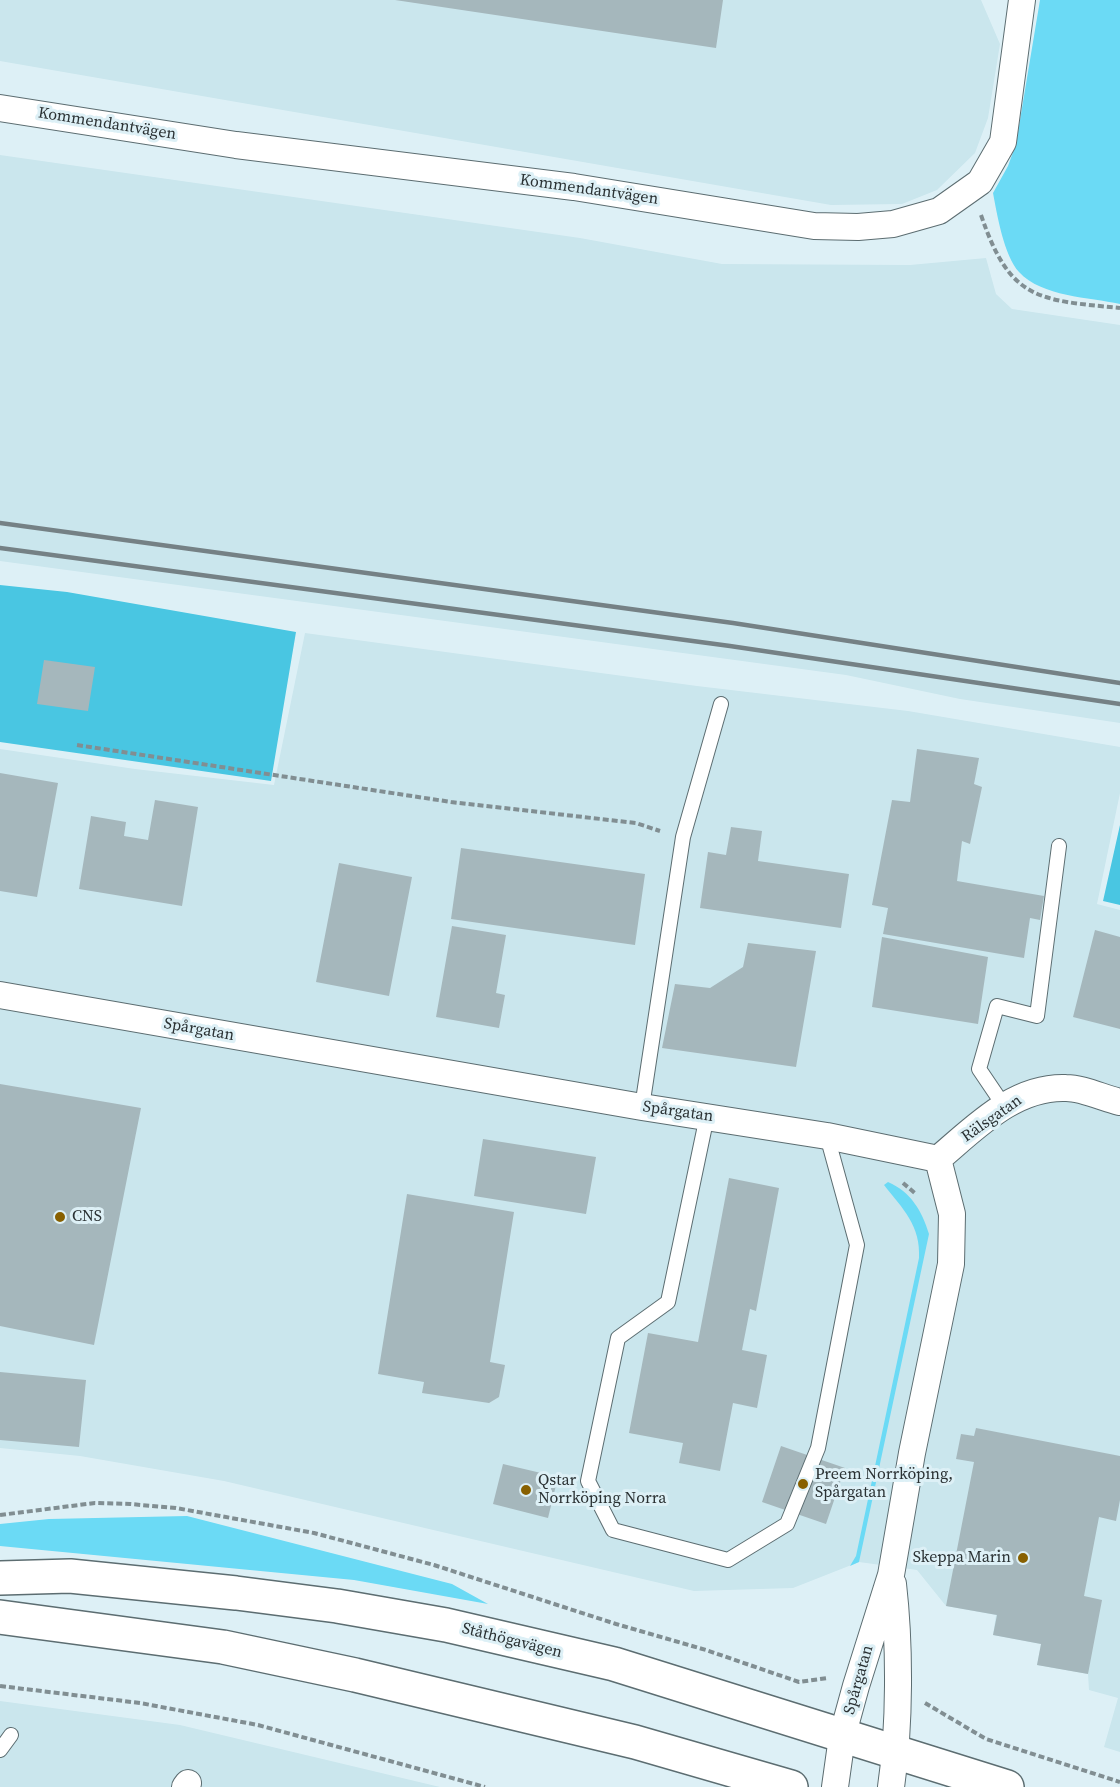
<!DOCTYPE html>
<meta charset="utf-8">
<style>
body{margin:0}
canvas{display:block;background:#ddf0f6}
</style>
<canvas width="1120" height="1787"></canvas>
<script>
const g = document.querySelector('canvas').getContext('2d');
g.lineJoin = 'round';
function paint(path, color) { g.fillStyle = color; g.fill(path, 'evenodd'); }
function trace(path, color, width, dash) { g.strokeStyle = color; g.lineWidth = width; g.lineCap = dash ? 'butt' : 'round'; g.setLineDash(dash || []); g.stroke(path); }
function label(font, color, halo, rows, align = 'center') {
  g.font = font + ' "Source Serif 4",serif'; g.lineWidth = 6; g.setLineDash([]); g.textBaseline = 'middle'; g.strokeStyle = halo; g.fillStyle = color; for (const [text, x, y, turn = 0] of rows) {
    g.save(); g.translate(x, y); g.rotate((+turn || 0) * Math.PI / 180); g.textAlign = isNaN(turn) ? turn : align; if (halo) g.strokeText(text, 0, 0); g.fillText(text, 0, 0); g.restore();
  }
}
const built = new Path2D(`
 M0,0H981L1000,44L988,118L975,153L937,190L902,204L831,205L0,61Z
 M0,155L580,238L722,264L910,265L986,258L996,294L1012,309L1120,325V723L960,699L846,675L0,561Z
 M305,633L697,686L908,711L1120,747V793L1097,904L1120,910V1752L1104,1747L1118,1698L1089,1690L1088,1674L1037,1665L1041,1644L993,1635L996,1615L946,1606L917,1570L859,1562L793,1588L694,1591L224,1481L80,1456L0,1448V749L135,769L274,785Z
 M0,1701L180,1725L440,1787H0Z`);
const green = new Path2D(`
 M1040,0H1120V304C1089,297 1042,297 1019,272C1004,256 997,214 993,193L1008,166L1016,144Z
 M888,1182C911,1192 922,1211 929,1234L859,1562L850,1566L856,1556L919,1258C921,1226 903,1209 884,1185Z
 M187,1516L452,1584L488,1604L354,1580L0,1546V1524L49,1519Z`);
const forest = new Path2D(`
 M0,585L67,592L296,632L271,781L0,742Z
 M1120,825V905L1103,901Z`);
const building = new Path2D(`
 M395,0H723L716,48Z
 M44,660L95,667L88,711L37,704Z
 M917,749L979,758L974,784L982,787L970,844L962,841L957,881L1044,896L1040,920L1030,918L1024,958L883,934L888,908L872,905L892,800L910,802Z
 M0,773L58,783L37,897L0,891Z
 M155,800L198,807L182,906L79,889L91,816L126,822L124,836L148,840Z
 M731,827L762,831L758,861L849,874L841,928L700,908L708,852L726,855Z
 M461,848L645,874L635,945L451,919Z
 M339,863L412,877L389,996L316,982Z
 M452,926L506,935L496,993L505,995L499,1028L436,1017Z
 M1095,930L1120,937V1029L1073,1017Z
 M882,937L988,957L978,1024L872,1007Z
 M748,943L816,951L796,1067L662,1048L675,984L710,988L743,967Z
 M0,1084L141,1108L94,1345L0,1326Z
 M483,1139L596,1157L586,1214L474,1196Z
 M729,1178L779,1188L756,1311L750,1309L742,1350L767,1355L757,1408L733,1403L720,1471L679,1463L683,1443L629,1433L648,1333L698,1342Z
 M407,1194L514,1212L490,1362L505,1365L499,1397L489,1403L422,1393L424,1382L378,1374Z
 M0,1372L86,1380L79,1447L0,1440Z
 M976,1428L1120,1456V1500L1116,1521L1099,1517L1084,1596L1102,1600L1088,1674L1037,1665L1041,1644L993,1635L997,1615L946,1606L974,1462L956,1459L961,1434L974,1436Z
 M781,1446L845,1468L826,1524L762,1502Z
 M503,1464L558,1477L548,1518L493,1504Z`);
const path = new Path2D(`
 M981,215C1010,300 1037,300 1120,308
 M77,745L451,802L636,823L660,831
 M903,1183L916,1194
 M0,1515L95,1503L130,1504L176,1508L314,1533L434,1565L616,1624L706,1650L799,1682L828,1678
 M0,1686L140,1703L258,1725L485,1787
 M925,1703L986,1739L1120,1782`);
const lane = new Path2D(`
 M1004,1106L979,1069L997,1006L1037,1016L1059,846
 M642,1107L683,837L721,704
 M707,1116L668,1302L618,1338L588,1481L613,1530L728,1560L787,1524L818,1448L857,1245L827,1136
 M0,1750L11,1735`);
const street = new Path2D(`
 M0,108L236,145L574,187L814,226L858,227L893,224L939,211L980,182L1003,142L1022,0
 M0,995L642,1107L827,1136L938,1159L952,1214L951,1264L912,1453L891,1575L856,1686L842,1737L835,1787
 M938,1159C975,1128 1014,1086 1066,1088C1083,1088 1103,1098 1120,1102
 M185,1787L188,1783
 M891,1787C900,1726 900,1645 893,1584`);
const secondary = new Path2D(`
 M0,1578L70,1576L236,1593L337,1606L446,1625L614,1664L1007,1787
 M0,1617L223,1647L355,1675L635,1742L791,1787`);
const rail = new Path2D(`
 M0,523L733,623L1120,683
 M0,548L730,646L1120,704`);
const markers = [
 [60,1217,6,"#886000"],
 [803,1484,6,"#886000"],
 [526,1490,6,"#886000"],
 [1023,1558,6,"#886000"]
];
const streetNames = [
 ["Kommendantvägen",107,124,9],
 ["Kommendantvägen",589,190,8],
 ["Spårgatan",199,1030,10],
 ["Spårgatan",678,1112,8],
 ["Rälsgatan",992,1119,-35],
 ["Ståthögavägen",512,1641,14],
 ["Spårgatan",859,1680,-74]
];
const poiNames = [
 ["CNS",72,1217],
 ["Preem Norrköping,",815,1475],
 ["Spårgatan",815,1493],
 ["Qstar",538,1481],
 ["Norrköping Norra",538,1499],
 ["Skeppa Marin",1011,1558,"right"]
];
paint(built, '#cae6ed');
paint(green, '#6bdaf5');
paint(forest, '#49c6e2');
paint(building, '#a5b7bc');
trace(lane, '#5c6d71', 16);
trace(street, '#5c6d71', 28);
trace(secondary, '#5c6d71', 36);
trace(path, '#818e92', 4, [6, 3]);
trace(lane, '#fff', 14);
trace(street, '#fff', 26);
trace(secondary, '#fff', 33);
trace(rail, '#758185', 4.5);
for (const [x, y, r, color] of markers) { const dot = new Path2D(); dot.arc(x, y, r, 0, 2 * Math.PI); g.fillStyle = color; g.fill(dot); trace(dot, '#ddf0f6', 2); }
label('16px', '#2a3133', '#ddf0f6', streetNames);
label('16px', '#2a3133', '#ddf0f6', poiNames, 'left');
</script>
